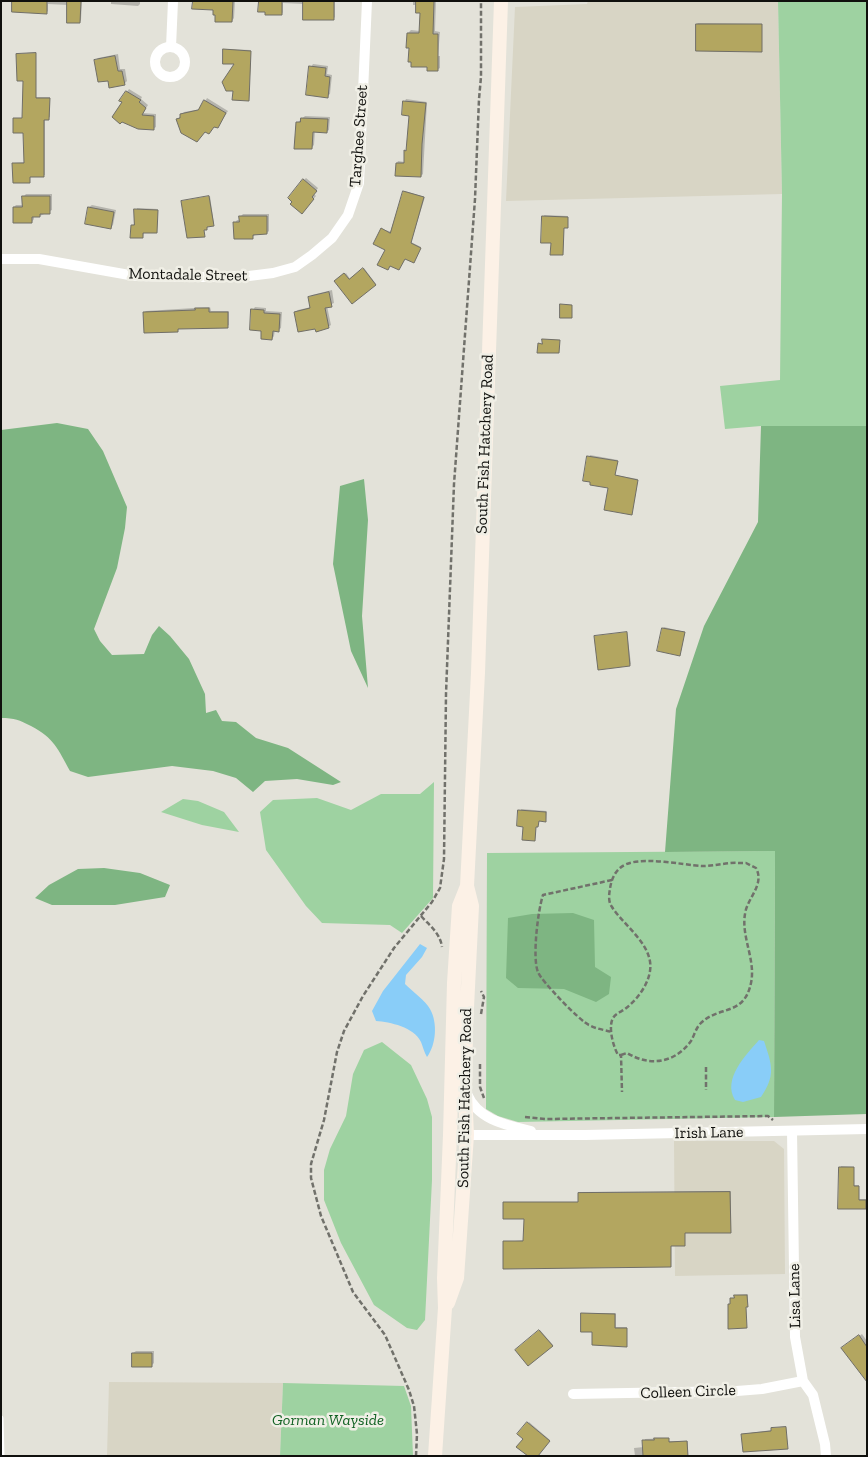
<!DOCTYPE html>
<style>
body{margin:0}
#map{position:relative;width:868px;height:1457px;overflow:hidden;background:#e3e2d9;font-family:"Zilla Slab",serif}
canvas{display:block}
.frame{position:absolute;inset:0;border:2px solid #10100d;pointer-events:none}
</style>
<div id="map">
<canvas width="868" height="1457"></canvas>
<div class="frame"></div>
</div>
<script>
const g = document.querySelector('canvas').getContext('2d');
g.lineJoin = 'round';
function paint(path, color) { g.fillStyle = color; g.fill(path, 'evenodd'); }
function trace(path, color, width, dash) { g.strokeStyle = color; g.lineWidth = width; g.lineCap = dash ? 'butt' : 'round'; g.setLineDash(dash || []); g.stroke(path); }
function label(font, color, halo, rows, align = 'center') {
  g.font = font + ' "Zilla Slab",serif'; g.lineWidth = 5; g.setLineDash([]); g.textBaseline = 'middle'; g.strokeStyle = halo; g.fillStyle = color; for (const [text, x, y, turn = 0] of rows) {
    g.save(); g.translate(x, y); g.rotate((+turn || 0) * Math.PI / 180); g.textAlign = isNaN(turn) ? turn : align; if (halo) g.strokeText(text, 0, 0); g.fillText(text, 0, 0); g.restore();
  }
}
const built = new Path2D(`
 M588,1H778L782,194L506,201L515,7L587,4Z
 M674,1141H774L784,1149L785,1274L675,1276Z
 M109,1382L283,1383L280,1456H107Z`);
const green = new Path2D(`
 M778,1H867V426H761L725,429L720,386L780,380L782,194Z
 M434,782L433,898L402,933L390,925L322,923L306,906L266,850L260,812L273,800L317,798L351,810L381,794H420Z
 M183,799L198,801L224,812L239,832L202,825L161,812Z
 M775,851L774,1117L518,1122L498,1116L486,1109L487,853Z
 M382,1042L411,1065L427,1099L432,1117V1180L425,1320L417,1330L407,1328L374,1305L341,1243L324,1200V1170L330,1149L346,1116L353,1074L364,1050Z
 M283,1383L404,1386L411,1406L413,1456H280Z`);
const forest = new Path2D(`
 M57,423L88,429L103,451L127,507L125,528L117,568L94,629L100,641L112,655L144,654L152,635L159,626L170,636L189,659L205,694L206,713L216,710L222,721L236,722L256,738L288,748L341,782L333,785L297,779L265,781L253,792L236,778L213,771L172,766L88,777L70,771C58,749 54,738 31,726C19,720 15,718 1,718V430Z
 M761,426H867V1114L774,1117L775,851L665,852L676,709L704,626L758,522Z
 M364,479L368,520L362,616L368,688L351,651L333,564L340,486Z
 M104,868L140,873L170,885L165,897L115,905H52L35,898L49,885L78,869Z
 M573,913L594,920L595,967L611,977L609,994L596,1002L564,989L518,988L506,978L508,918L532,914Z`);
const water = new Path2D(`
 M420,944L427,948L422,957L406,975L405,984C412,991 426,1001 430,1009C438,1023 436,1045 427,1057C424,1052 423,1047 421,1042C414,1027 390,1022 376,1021L372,1011L383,991Z
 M759,1040L764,1041C772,1065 776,1075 761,1097L743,1102L735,1100C722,1079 746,1055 759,1040Z`);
const shadow = new Path2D(`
 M13,1H82L81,20L80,22L68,5L48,4V11L46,13Z
 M111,1H140V4L138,6L111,4Z
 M206,1H235L234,18L232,21L214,9Z
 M260,1H335V17L333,19L304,4L283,3V12L282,14Z
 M413,1H436L435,31L440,32L438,56H440V68L437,70L428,66L408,33L411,30L420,31L421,12L418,5H413Z
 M698,23L762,24V50L697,24Z
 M225,49L251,50L249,100L237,63Z
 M36,52V97H50V117L45,118V175L30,176L29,182L14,163L25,162V132L15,118H24V79L17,54Z
 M118,54L120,69H125L127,81L124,84L96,60L98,58Z
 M313,64L328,66L327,74L332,75L330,94L327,96L311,67Z
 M129,89L142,97L141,99L148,105L143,113L156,114V127L153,129L121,100Z
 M207,98L228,111L220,123L177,120L184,112L201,109Z
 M406,99L427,102L423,174L421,176L397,163L398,161L405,162V151L407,149L410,115L405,101Z
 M305,116L330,117L329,130L326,132L315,131L314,145L311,148L297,123Z
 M306,178L318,188L314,194L316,196L304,210V180Z
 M405,191L425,197L411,242L421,247L414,261L387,249L382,229L392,232Z
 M26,194H52V210L40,216H34V219L32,222L14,207L16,205H23V197Z
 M210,196L214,224L208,225V227L204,229V236L183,201Z
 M92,205L116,210L113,225L110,228L89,207Z
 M137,208L158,209L156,232H144L143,237L132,225L135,224Z
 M243,214H269V231L267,233L255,235L252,237L235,223L237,220H241V216Z
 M544,215L568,216V225L564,226L563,254L552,242Z
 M364,268L376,284L352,302L336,281L346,273L350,279Z
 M332,290L334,303L327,306L331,325L328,327H316L295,312L298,310L311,307L309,297L312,295Z
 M210,307L211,311H229V325L227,326L179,328L178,331L144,313L146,311Z
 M255,307L266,308V311L282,312L281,328L278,330H275L274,336L272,339L263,330L253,310Z
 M590,455L618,460L615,475L638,479L632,513L609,487L584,480Z
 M664,627L685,632L680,654L663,628Z
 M627,632L631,664L630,665L596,636Z
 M521,809L547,811L546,820H539V825L536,826L535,840L524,826Z
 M841,1166L854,1167V1185H859V1199H867L865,1208H840Z
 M731,1191V1231L685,1232V1245H671L670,1266L504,1242L525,1240V1218L505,1203L506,1202H579L580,1192Z
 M748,1294V1305L746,1306V1327L729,1304H731V1299L735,1298L736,1295Z
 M583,1313H616V1327H627V1345L593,1331L582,1314Z
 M540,1330L553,1345L528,1365L516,1350Z
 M862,1334L867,1341V1369L845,1346Z
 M136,1351H154V1363L151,1366L133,1353Z
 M529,1422L550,1440L537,1456L524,1438L519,1434Z
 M786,1426L787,1448L742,1434L772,1430L773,1428Z
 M669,1438V1441H688V1455L635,1456L634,1448L644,1447L645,1439Z`);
const building = new Path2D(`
 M12,1H47V14L12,12Z
 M67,1H81L80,23H67Z
 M193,1H233L232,22H215V15H213V10L192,9Z
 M259,1H282V15H265V12H258Z
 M303,1H334V20H303Z
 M416,1H434L433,34H438V71H427V67H411V62H408L409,48H406L407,33H419L420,13H416Z
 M696,24H762V52L696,51Z
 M223,49L251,51L249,101L232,100L233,91H226L222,82L234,64H223Z
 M36,53V98H50L49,120H44V177H30V183H13L12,163H24L23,133H13V118H22L23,81H17L16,54Z
 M115,56L118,71H122L125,85L109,88L108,81L98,82L94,60Z
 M309,66L326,68L325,76L330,77L328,98L306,95Z
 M126,91L141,100L139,102L146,108L142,115L154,116V130L138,129L122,122L120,124L112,117L122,102L119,101Z
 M204,100L226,113L218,128L214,127L209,134L205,132L197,142L181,133L176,119L180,118V114L198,110Z
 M403,101L426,103L422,144L421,177L395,176L396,163H404V150L406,151L409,116L402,115Z
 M301,118L328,119L327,133L313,132L312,149H294L296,122H300Z
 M303,179L317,191L312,197L314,199L302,214L290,204L292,202L288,198Z
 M403,191L424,197L411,243L421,248L414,263L405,259L399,270L390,266L388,270L377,265L385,250L373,244L381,228L390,233Z
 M22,196H50V214H40V217H32V223H13V207H22Z
 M209,196L214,226L207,227V230H204L205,237L187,238L181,201Z
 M88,207L114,212L111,229L85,224Z
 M134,209L158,210L157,233H143V238H130L131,225H134Z
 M239,216H267V234L253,235V239H234L233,222H239Z
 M542,216L568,217V228H564L563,255H550L551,243H541Z
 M363,268L376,285L352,304L334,281L344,273L349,279Z
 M329,292L332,307L325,308L329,328L316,332L315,329L298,332L294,312L310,308L308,297Z
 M560,304L572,305V318H560Z
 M195,308H209V312H228V328L178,329V332L144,333L143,312L195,310Z
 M251,309L264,310V313L280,314L279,332L273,331L272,340L261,339V331L250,330Z
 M542,339L560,340L559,353H537L538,343L542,344Z
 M587,456L618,461L615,475L638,480L632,515L604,510L608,488L590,485V482L583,481Z
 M662,628L685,632L680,656L657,651Z
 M627,632L630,666L598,670L594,636Z
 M518,810L546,812V822L539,821L538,827H536L535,841L522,840L523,827L517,826Z
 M839,1167H854V1186H859V1200H866V1209H838Z
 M730,1192L731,1233H685V1246H671V1267L503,1269V1241H523L524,1219H503V1202H578V1193Z
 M734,1295H747L748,1307H746L747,1328L728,1329V1304H730V1298H734Z
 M581,1313L615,1314V1328H627V1347L592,1345V1332H581Z
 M539,1330L553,1346L528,1366L515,1350Z
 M859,1335L867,1347V1382L841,1348Z
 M132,1353H152V1367H132Z
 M527,1422L550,1441L538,1456H528L516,1447L523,1439L517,1434Z
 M786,1427L788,1449L743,1452L741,1434L771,1431V1428Z
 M654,1438H669V1442L687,1441L688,1456H643L642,1440H654Z`);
const path = new Path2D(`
 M612,880L543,895C538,910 532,958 538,972C541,981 581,1022 589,1025C596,1029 605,1030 612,1032
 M421,916C430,926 440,933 442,947
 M481,1014L484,997L481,991
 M621,1055L627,1053C650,1067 675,1063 691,1041C694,1036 696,1028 700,1024C718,1005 744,1017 751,983C756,960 741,937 745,914C747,898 765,885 756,868L746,863H740C728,862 715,866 702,866C682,865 635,854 620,868C614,873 611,881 610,889C609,894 608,902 612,907C624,926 654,945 650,971C648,985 637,1000 625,1009C621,1012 616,1013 613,1018C608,1027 613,1046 618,1055H621L622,1092
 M480,1064V1087L484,1098
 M706,1067V1090
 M525,1117L546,1119L768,1116L773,1120
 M416,1456L417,1434L414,1406L409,1390L385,1335L353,1292L321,1216L311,1178V1164L324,1120L337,1052L344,1031L363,996L394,948L432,902L440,888L444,859L446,694L454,484L475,199L479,99L481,77V1`);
const lane = new Path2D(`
 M1,1418L2,1456`);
const street = new Path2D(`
 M155 62a15 15 0 1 1 30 0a15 15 0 1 1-30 0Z
 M171,47L173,1
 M1,259H39L135,276L202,277L249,276L273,273L295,267L312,255L332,238L348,215L359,183L367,1
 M467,1094C478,1120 506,1125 531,1131
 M792,1131L795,1337L803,1381L813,1395L825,1444L826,1456
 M450,1135H585L867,1129
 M573,1394L737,1391L762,1389L803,1381`);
const secondary = new Path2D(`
 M448,1303L457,1278L467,1135L465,1092L466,1028L472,906L467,886
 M435,1456L445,1308L444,1278L450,1135L454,983L459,906L467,886L478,673L501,1`);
const streetNames = [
 ["Targhee Street",359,136,-86],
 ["Montadale Street",188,275,1],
 ["South Fish Hatchery Road",485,444,-88],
 ["South Fish Hatchery Road",465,1098,-89],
 ["Irish Lane",709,1133,-1],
 ["Lisa Lane",795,1296,-91],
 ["Colleen Circle",688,1392,-2]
];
const parkNames = [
 ["Gorman Wayside",328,1420]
];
paint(built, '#d8d5c5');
paint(green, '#9ed2a1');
paint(forest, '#7eb582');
paint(water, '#89cdf8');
paint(shadow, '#0003');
paint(building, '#b3a660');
trace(building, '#706e67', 1);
trace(path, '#71716b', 2.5, [5, 2.5]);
trace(lane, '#fff', 5);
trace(street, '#fff', 10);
trace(secondary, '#fcf1e6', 14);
label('16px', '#10100d', '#f0efe6', streetNames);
label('italic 16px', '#116223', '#f0efe6', parkNames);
</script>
